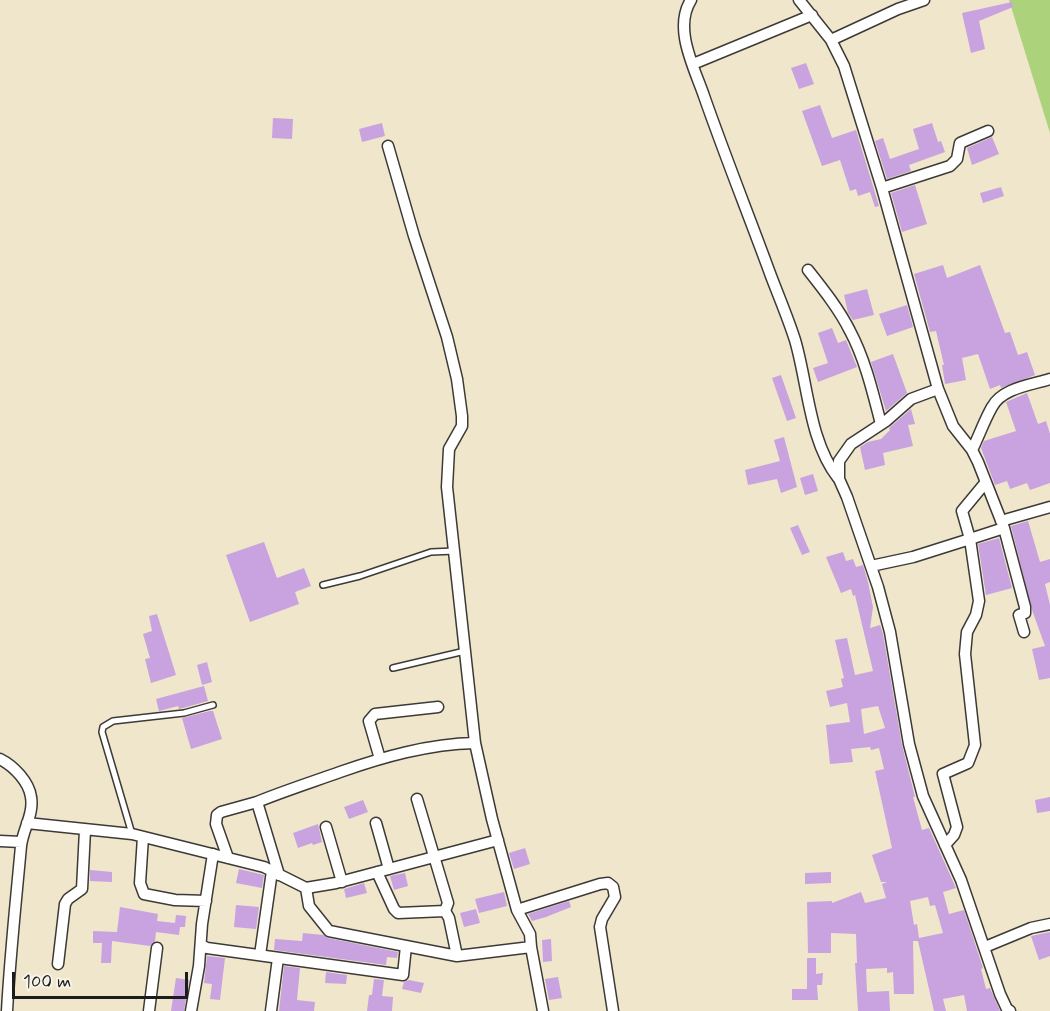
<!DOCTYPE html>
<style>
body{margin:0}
#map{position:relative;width:1050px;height:1011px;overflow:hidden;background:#efe6cb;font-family:Mynerve,sans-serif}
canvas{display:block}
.scale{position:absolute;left:12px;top:972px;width:176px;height:27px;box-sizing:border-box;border:3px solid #1c1c1c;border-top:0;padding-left:8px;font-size:18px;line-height:21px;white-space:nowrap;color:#1c1c1c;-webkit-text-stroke:4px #f7f3e8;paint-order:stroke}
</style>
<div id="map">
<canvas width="1050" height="1011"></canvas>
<div class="scale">100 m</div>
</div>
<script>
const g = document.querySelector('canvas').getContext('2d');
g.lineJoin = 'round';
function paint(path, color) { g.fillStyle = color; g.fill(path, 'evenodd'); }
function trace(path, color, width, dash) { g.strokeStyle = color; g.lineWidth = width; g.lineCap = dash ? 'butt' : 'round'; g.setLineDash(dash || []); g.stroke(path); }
const green = new Path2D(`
 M1009,0H1050V133Z`);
const building = new Path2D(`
 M1012,2L1013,7L979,21L985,49L971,53L962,13Z
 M806,63L814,84L799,89L791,68Z
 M820,105L832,138L856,130L879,206L875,207L870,192L858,196L856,189L850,191L840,160L822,166L802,111Z
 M273,118L293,119L292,139L272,138Z
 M382,123L385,136L362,142L359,129Z
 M932,123L938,142L941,141L945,152L909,165L911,171L887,179L875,141L883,138L890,159L919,149L913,129Z
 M992,137L999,154L972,165L967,148Z
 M915,185L927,224L902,232L891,193Z
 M1001,187L1004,196L983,203L980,193Z
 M943,265L947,278L980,265L1005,333L1010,332L1018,355L1027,352L1035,375L1001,388L1000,385L990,389L978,354L962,358L966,380L945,384L942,365H944L936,331L930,332L914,274Z
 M867,289L874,315L853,320L848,313L844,295Z
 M907,305L913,327L887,336L879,314Z
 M832,328L838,343L846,340L857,367L818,382L813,368L828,363L818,333Z
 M893,354L907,393L886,411L871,362Z
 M781,375L796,418L787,421L772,378Z
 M1027,393L1038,424L1046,421L1050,434V483L1030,490L1027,483L1010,489L1007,481L995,485L981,448L984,441L1016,431L1006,402Z
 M911,409L915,424L908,425L913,446L883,453L885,465L865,470L860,447L868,442L881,439L890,430L889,428Z
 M784,437L797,487L781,493L777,479L748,485L745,470L780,461L774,440Z
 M813,474L818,491L805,495L800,478Z
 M1028,521L1040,562L1050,559V582L1045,584L1050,605V678L1039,680L1032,649L1045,646L1032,610L1011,526Z
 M798,525L810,552L802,555L790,528Z
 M999,538L1012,588L986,595L978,544Z
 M264,542L277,578L304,568L311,586L295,592L299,604L250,622L226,555Z
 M843,552L846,561L853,559L856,567L863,565L868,582L873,607L870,628L880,625L883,634L902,745L915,797H913L922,830L929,828L956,888L943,892L949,914L964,910L983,968L981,969L986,989L990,988L1000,1011H967L964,995L943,999L946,1011H934L918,941H913L914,994H894L893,972L887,973V968L866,969L867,992L889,991L890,1011H858L855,963H857L856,934L831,933V953H808L807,902L832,901V903L861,892L865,903L886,898L882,884L887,882H881L872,855L892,848L875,771L884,769L879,748L871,750L870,747L851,749L853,762L830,764L826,725L850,722L847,703L830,707L826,691L843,687L841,679L844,678L835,640L847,638L855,675L873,671L855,595L853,596L851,589L841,593L826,557ZM878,706L885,728L864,734L861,709ZM928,897L930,906L935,905L943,933L919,938L917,924L914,925L910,901Z
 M157,614L176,675L151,683L145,659L150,658L143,634L152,631L149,616Z
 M207,662L212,682L202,685L197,665Z
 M204,686L208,701L183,708L179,709L178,706L159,711L156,699Z
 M210,711H213L222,739L191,749L182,718Z
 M1050,797V811L1037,813L1035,800Z
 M363,800L368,812L349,819L344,807Z
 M318,824L322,842L313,845L312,843L298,848L293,833Z
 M525,848L530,864L514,869L509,853Z
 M239,869L264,875L262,888L236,883Z
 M90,870L112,872V882L90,881Z
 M831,872V883L805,884V873Z
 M405,873L408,886L394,890L390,876Z
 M364,883L367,893L346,898L344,889Z
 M504,892L507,906L479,913L475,899Z
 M569,901L571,907L546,917L532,921L528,914Z
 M236,905L259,907L256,929L234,927Z
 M120,907L158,914L157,921L175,923L176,915L186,916L185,927H180L179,935L156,932L155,941L150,946L112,941L111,963H101L102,943H93V931L117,932Z
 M476,909L480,923L464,927L460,913Z
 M1050,932V956L1039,960L1031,936Z
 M303,933L323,935L328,938L398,952L397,958L387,957L386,965L274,950L275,939L302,941Z
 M551,939L552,961L543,962L542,940Z
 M207,956L225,958L220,1000L210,999L212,984L204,983Z
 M807,958H816V974L823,973L822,985H817L818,1000H792V989H807Z
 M284,966L300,968L297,1000L315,1002L314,1011H279Z
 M326,972L347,975L346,984L325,983Z
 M558,977L562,998L549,1000L545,979Z
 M176,978L189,980L184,1011H171Z
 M374,979L384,980L382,996L393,997L392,1011H367L369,995H372Z
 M409,980L424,983L421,993L402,989L404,982Z`);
const lane = new Path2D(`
 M323,585L360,576L431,552L455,551
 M393,668L465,651
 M132,834L102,732L103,727L113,721L184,713L213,705`);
const street = new Path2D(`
 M691,0C673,28 694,67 704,96C725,156 749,216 771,276C779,297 788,318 795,340C808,384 809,441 838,478
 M799,0L831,40L844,66L882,188L938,389L953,426L972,450L978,462L1004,528L1025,607V613L1019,615L1024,632
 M831,40L898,9L924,0
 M693,64L812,15
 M388,146L414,236L447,337L457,379L462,416V426L449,449L447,487L475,743L492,819L517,910L530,934L531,947L543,1011
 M882,188L950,166L957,159L960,143L988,131
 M808,270C823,289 839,309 850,331C865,359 873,393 881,424
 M938,389L911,399L886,421L851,444L839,461V479L847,497L878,587L890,632L909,744L923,796L961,880L1000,994L1007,1009L1010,1011
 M972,450C979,436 984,421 992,407C1002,388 1031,385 1050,379
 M1001,521L1050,507
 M871,566L913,557L970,539L962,511L986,482
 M0,759C14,766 29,782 31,797C34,814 23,829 21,846C16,901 10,956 7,1011
 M380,759L369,721L375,714L438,707
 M417,799L448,903L445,911
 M27,823L132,834L264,867L306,888L336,883L498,840
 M376,823L389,869
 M326,827L342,882
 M143,837L140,883L144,894L175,900L206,901
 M0,841L21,842
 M945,845L954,835L957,827L943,774L968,763L975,745L965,654L967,632L976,615L979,601L970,539L1004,528
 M228,858L216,824L217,815L221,812L257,802
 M377,872L394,909L398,913L445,911L449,918L457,956
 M279,875L257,802C284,791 312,782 340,772C383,757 428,744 475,743
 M306,888L309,906L329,931L457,956L531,947
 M517,910L600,884L608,883L613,887L615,897L602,919L600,927L613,1011
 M201,945L207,948L403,975L406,946
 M985,947L1031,928L1050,924
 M260,955L272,871
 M58,964L65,904L68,899L82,889L85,830
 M149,1011L157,948
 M191,1011L199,966L202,924L213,854
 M271,1011L278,958`);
paint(green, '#add27c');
paint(building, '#c8a3df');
trace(lane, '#3c3a36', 8);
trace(street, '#3c3a36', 13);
trace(lane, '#fff', 5);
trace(street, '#fff', 10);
</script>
